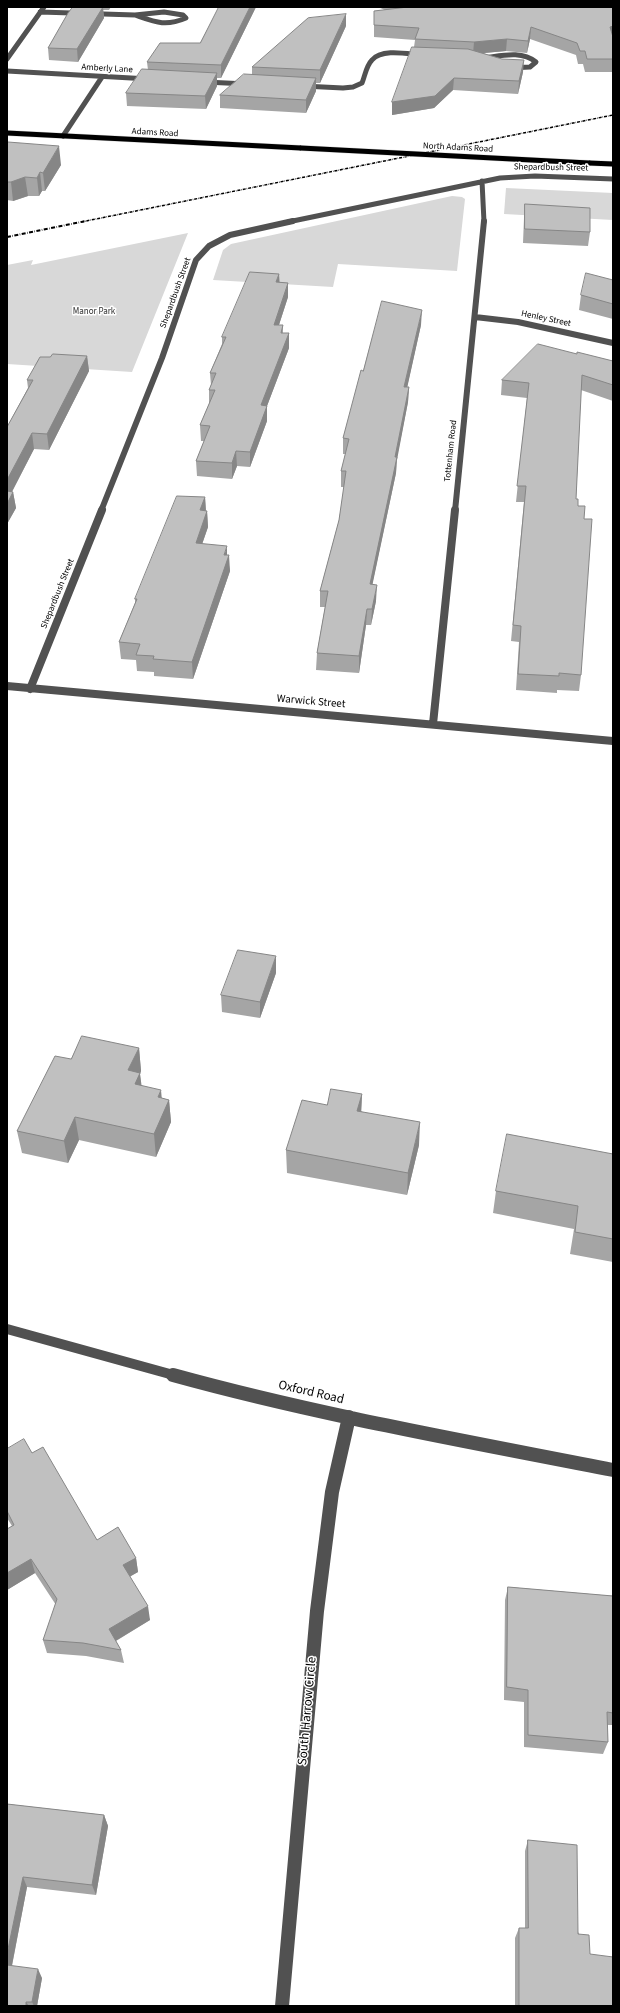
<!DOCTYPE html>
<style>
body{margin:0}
#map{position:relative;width:620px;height:2013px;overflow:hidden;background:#fff;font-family:"Source Sans 3",sans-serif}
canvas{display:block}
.frame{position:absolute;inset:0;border:8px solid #000;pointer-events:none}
</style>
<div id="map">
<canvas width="620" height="2013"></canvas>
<div class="frame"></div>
</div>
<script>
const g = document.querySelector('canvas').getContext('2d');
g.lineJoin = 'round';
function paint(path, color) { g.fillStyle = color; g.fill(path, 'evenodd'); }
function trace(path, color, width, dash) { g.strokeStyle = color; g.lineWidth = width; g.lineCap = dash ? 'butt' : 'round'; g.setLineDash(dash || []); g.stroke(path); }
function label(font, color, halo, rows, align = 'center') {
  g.font = font + ' "Source Sans 3",sans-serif'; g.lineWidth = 3; g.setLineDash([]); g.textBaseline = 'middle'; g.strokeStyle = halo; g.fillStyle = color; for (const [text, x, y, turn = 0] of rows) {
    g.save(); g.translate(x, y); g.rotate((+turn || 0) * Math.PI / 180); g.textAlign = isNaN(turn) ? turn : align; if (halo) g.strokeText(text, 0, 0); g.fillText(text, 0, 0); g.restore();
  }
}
const green = new Path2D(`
 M506,188L613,193V220L504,214Z
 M452,196L462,197L465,199L457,271L338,264L333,287L213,280L223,250L231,244Z
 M188,233L132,372L7,364V265L33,260L31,265Z`);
const minorFar4 = new Path2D(`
 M40,12L135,15
 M164,12L183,15L186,18C165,27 155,22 135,15Z
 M483,58C501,56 521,50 536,62L530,67L510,68
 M7,59L44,7
 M7,71L149,79
 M205,82L247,84
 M303,86L343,88L353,87L362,83C365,76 366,66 372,60C382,48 408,54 421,55
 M63,136L102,77
 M482,181L484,222
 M288,222L500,178L535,176L613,179`);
const minorFar3 = new Path2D(`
 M475,317L518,322L613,343
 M101,511L162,358L196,260L209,246L230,235L293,221
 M455,511L484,221`);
const minorFar2 = new Path2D(`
 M7,686L613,741
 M30,689L102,510
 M433,724L455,510`);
const minorFar1 = new Path2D(`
 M7,1329L177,1376`);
const minor = new Path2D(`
 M173,1375C318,1415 466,1441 613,1470
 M282,2006L317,1611L332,1492L349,1417`);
const major = new Path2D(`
 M7,133L301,148
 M589,163L613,164`);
const railFar1 = new Path2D(`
 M81,222L613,115`);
const rail = new Path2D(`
 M7,237L86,221`);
const majorBridge = new Path2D(`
 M301,148L589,163`);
const wall = new Path2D(`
 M73,7H111L109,10H103L104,18L78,62L49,60L48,48Z
 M214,7H256L221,78H217V86L206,109L127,106L126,93L148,70L147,62L200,43L219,8Z
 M378,7H613V72H585L583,64H578L576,55L530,39L527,53L506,51L484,53L523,72L518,94L453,90L434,108L392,115L414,47L415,40L374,37V11L385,10Z
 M346,26L320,83H316V91L306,113L220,108V95L252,75V67Z
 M7,144L61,165L45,191H42L39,196H28L13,201L7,200Z
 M525,204L590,232L588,246L523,243L524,218Z
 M613,280V319L579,310L581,295Z
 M279,282L288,283V297L279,325H283V333H289V348L267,406V421L250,467L237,466L232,479L197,476L196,461L204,441H201L200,425L209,404V390L211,385L210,373L222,344V337Z
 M421,325L407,387H409L408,402L397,457L396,473L372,585L376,601L371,625H366L359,673L316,670L317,653L325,607H320V591L339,520L344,487H341V471L346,454H343V438L363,371Z
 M577,354L613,361V401L581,390L576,499L578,506L584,519L581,675L579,691L557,690V693L516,690L519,642L511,641L524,502H516L527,398L501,395L502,380Z
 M87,356L89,371L49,450L34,449L12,492H13L16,508L7,524V427L28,388L27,380L50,357Z
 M205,497L206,511H207L208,527L202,544L227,555L230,571L193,679L154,676V672L137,671L136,660L121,659L119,642L135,603V599Z
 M276,973L260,1018L222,1012L221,995Z
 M139,1048L141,1071L140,1074L141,1085L162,1098L169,1100L171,1122L156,1157L79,1140L68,1163L22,1153L17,1131L71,1059Z
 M362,1094L361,1111L419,1145L407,1195L287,1173L286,1150L327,1105Z
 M613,1154V1262L570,1254L574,1229L493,1213L496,1191Z
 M7,1449L32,1453L97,1540L136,1558L138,1572L130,1576L150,1620L116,1641L121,1650L124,1663L86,1656L47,1653L43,1640L56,1605L35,1573L7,1590V1529L12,1526L7,1518Z
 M508,1587L613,1596V1725H607L608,1742L603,1754L524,1747V1702L504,1700L505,1600Z
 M7,1804L104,1815L108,1826L96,1895L27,1887L12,1966L42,1978L37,2006H7Z
 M528,1840L590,1954L613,2006H515V1938L519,1928H525V1851Z`);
const shadedWall = new Path2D(`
 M103,7L104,18L78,62L77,49Z
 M250,7H256L221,78V65Z
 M346,14V26L320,83V70Z
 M613,26V38L610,27Z
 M531,27L530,39L527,53L528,41Z
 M507,39L506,51L473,54L474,42Z
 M524,60L523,72L518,94L519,81Z
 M217,73V86L206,109L205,96Z
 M316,78V91L306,113V100Z
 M454,78L453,90L434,108L392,115V102Z
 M59,146L61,165L45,191L43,173Z
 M40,172L42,191L39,196L37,178Z
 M25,177L28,196L13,201L11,182Z
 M279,274L280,288L276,282Z
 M288,283V297L274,340V325Z
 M422,310L421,325L404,402V387Z
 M289,333V348L267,406V421L250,467V452L261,405Z
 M87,356L89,371L49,450L47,434Z
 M409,387L408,402L397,460V457L396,473L369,601L370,584L395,457Z
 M32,433L34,449L7,501V480Z
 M236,451L237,466L232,479V463Z
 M13,492L16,508L7,524V504Z
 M205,497L206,513L200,510Z
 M207,511L208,527L197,559L196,543Z
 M227,546V560L229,555L230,571L193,679L192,662Z
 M377,585L376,601L371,625L372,609Z
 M367,609L366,625L359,673V656Z
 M276,956V973L260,1018V1002Z
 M139,1048L141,1071L140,1074L143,1096L138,1107L128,1070Z
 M161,1090L163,1112L169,1100L171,1122L156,1157L154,1134L158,1097Z
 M362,1094L361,1117L357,1111Z
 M75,1117L79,1140L68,1163L64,1141Z
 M420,1122L419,1145L407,1195L408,1173Z
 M136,1558L138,1572L126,1579L123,1565Z
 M31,1559L35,1573L7,1590V1573Z
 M148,1606L150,1620L112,1643L109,1629Z
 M104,1815L108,1826L96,1895L92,1885Z
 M23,1877L27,1887L10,1975L7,1969V1954Z
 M38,1969L42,1978L37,2006H34L32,2002Z
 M26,2002L29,2006H26Z`);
const building = new Path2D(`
 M73,7H103L77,49L48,48L68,13Z
 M219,7H250L221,65L147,62L160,43H200Z
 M407,7H613V26L610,27L613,37V59H587L585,51H580L577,43L531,27L528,41L507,39L474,42L415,39L419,28L374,25V11L408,7Z
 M346,14L320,70L252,67L308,18Z
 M412,47L468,49L502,59L524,60L519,81L454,78L435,96L392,102Z
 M142,69L217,73L205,96L126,93Z
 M244,74L316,78L306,100L220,95Z
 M8,142L59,146L43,173L40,172L37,178L25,177L11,182H7V144Z
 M525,204L590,208V232L525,229Z
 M250,272L279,274L276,282L288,283L274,325H283L281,333H289L261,405L267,406L250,452L236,451L232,463L196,461L210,426L200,425L215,390H209L216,373H210L226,337H222Z
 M586,273L613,280V304L581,295Z
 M382,301L422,310L404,387H409L395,457H397L370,584L377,585L372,609H367L359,656L317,653L328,591H320L339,520L346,471H341L349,439L343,438L361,370L363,371Z
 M538,344L577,354V352L613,361V385L582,375L576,499H578V506H585L584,519H592L581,675L559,673V676L518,674L521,626L513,625L526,486H517L529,383L502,380Z
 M53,354L87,356L47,434L32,433L7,480V427L33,380H27L40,357H50Z
 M7,491L13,492L7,504Z
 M177,496L205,497L200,510L207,511L196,543L227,546L224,555H229L192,662L153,659L154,656L136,655L140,644L119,642L137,599H135Z
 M238,950L276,956L260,1002L221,995Z
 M82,1036L139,1048L128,1070L140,1073L135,1084L161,1090L158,1097L169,1100L154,1134L75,1117L64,1141L17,1131L55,1056L71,1059Z
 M331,1089L362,1094L357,1111L420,1122L408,1173L286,1150L302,1100L327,1105Z
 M507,1134L613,1154V1239L575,1232L578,1206L496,1191Z
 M24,1439L32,1453L43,1447L97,1540L118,1527L136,1558L123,1565L148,1606L109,1629L121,1650L83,1643L43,1640L57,1599L31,1559L7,1573V1529L14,1525L7,1511V1449Z
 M508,1587L613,1596V1713L607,1712L608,1742L528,1735V1690L507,1687Z
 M7,1804L104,1815L92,1885L23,1877L7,1954Z
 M528,1840L577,1845L578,1934L589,1935L590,1954L613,1957V2006H519V1928H528Z
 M7,1965L38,1969L32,2002H26V2006H7Z`);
const farStreetnames = [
 ["Amberly Lane",107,69,3],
 ["Adams Road",155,133,3],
 ["North Adams Road",458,148,3],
 ["Shepardbush Street",551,168,1],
 ["Shepardbush Street",176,293,-70],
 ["Henley Street",546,319,12],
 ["Tottenham Road",451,451,-84],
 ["Shepardbush Street",58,594,-68]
];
const farParknames = [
 ["Manor Park",94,312]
];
const streetNames = [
 ["Warwick Street",311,702,5]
];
const nearStreetnames = [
 ["Oxford Road",311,1393,13],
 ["South Harrow Circle",308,1711,-85]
];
paint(green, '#d8d8d8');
trace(major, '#dbdbdb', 6);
trace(minorFar4, '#515151', 5);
trace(minorFar3, '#515151', 6);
trace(minorFar2, '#515151', 8);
trace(minorFar1, '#515151', 10);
trace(minor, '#515151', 14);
trace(major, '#000', 5);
trace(railFar1, '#000', 1.5, [3, 1, 0.5, 1]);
trace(rail, '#000', 2, [4, 1.5, 0.5, 1.5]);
trace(majorBridge, '#dbdbdb', 6, []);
trace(majorBridge, '#000', 5);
paint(wall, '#a5a5a5');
paint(shadedWall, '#868686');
paint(building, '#c0c0c0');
trace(building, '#868686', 1);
label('9px', '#000', '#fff', farStreetnames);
label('9px', '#2f2f2f', '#fff', farParknames);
label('11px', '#000', '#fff', streetNames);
label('13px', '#000', '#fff', nearStreetnames);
</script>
